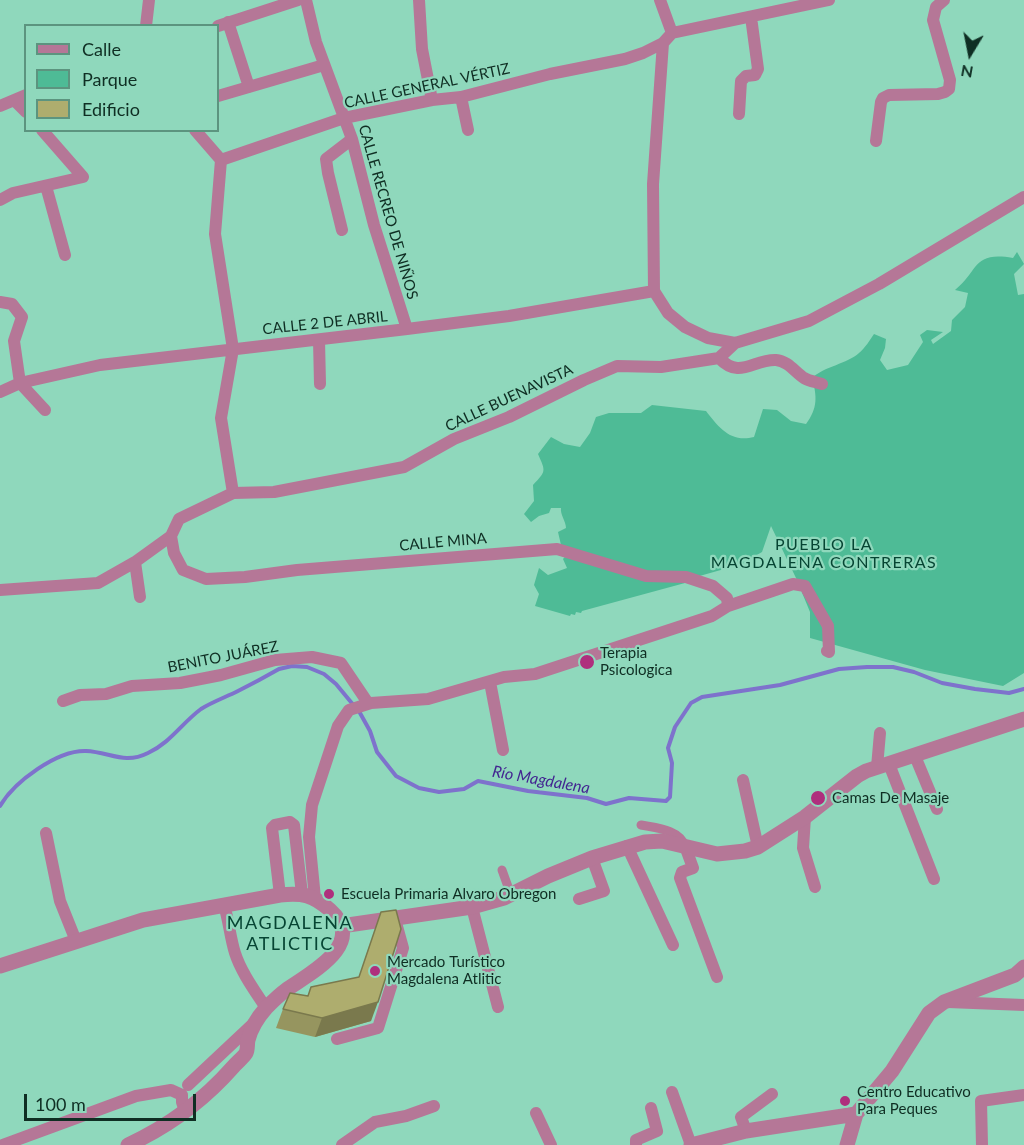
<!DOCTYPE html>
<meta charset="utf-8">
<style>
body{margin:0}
#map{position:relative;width:1024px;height:1145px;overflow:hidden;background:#8fd8bc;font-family:Lato,sans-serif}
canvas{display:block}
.legend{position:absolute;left:24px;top:24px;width:195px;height:108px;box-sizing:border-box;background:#8fd8bc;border:2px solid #5c947f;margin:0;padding:8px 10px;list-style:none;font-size:18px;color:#0f2e23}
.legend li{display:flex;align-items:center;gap:12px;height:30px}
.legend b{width:30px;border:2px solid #5c947f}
.north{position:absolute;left:940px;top:24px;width:60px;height:60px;-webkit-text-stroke:4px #8fd8bc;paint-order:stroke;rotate:190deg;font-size:16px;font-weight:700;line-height:24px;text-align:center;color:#0f2e23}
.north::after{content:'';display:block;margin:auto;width:21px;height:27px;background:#0f2e23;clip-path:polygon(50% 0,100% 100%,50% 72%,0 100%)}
.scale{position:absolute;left:24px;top:1094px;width:172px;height:27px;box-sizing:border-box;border:3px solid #0f2e23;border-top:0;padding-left:8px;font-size:18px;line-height:21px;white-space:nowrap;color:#0f2e23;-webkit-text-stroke:4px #8fd8bc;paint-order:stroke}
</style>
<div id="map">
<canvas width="1024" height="1145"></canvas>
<ul class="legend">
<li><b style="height:8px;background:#b57797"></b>Calle</li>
<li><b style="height:16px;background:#4ebb96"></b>Parque</li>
<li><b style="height:16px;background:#aead6e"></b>Edificio</li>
</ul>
<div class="north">N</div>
<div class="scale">100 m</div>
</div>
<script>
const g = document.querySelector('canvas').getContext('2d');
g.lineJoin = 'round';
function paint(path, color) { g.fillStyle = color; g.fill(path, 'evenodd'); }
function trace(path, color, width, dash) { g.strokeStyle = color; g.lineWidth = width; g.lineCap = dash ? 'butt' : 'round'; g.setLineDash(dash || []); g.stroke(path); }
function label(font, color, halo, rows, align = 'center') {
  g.font = font + ' Lato,sans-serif'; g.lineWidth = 4.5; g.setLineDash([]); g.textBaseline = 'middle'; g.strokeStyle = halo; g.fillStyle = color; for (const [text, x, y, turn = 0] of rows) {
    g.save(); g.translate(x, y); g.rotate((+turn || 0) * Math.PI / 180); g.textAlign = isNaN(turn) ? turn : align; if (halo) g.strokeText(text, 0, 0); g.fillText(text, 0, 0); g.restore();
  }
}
const green = new Path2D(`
 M1017,252L1024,264L1014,274L1018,295L1024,294V673L1003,686L925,670L810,638V612L796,578L771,526L762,552L750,559L749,562L696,577L685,583L582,611L581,613L576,612L575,615L571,614L570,616L535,606L539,594L534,585L539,568L548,575L567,568L563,559L571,550L561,545L558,532L566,528C566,521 560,515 561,508H551L549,513L539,516L531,522L524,514L534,501L533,485C546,471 546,472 538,454L551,437L564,444L580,447L590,433L596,417L609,413H641L652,405L706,411C719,428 731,443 754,437L763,409L777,410L791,421L806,424C818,408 817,396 812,378C825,366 847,364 859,353C865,348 870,340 874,334L886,339L885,348L880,360L887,370L908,365L923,342L920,335L927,330L943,332L931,340L933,344L951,331L952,320L965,307L968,293L955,290C979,271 972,251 1013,258Z`);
const stream = new Path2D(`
 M0,806C14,782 57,750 86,751C110,752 124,765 148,753C170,743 182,723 201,709C212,702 226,697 238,691C252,684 265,677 279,669L292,666L307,667L324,674L336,684L360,713L370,731L377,752L396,776L419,788L439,792L464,789L478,781L528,791L587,798L606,804L629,798L666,801L670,797L672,763L668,748L675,727L691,703L702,697L780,685L839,669L867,667H893L914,672L942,683L975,689L1009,693L1024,689`);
const pedestrian = new Path2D(`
 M641,825C656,828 679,829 685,846
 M502,870L511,895`);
const minor = new Path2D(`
 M306,0L316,42L352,139L374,225L407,329
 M419,0L422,49L432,100
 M660,0L672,33
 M228,22L249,87
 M146,26L149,0
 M218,26L298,0
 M672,33L829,0
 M663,43L653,184L654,291L668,313L685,327L708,338L735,343
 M218,96L324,65
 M461,97L468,130
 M14,100L26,112
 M0,106L26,95
 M739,114L741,81L746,76L755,75L758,69L751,17
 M195,130L221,160L215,234L233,349L221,418L233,493
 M876,141L881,102L883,98L889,95L938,94L945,92L949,89L950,80L933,20L936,7L944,0
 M221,160L344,118L432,100L461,97L550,74L625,59L643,53L663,43L672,33
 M46,186L65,255
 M0,200L13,193L83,177L42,130
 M342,230L328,173L326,159L352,139
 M0,302L12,304L22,317L14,341L20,383L45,410
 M319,340L320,384
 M719,358C740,380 753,359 776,360C788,361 795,372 804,378C809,381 816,382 822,384
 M0,392L20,383L100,365L407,329L509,316L654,291
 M171,536L174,553L183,570L206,579L245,577L297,570L557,549L646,576L686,577L713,586L727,598L728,606
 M135,562L140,597
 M0,590L98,583L135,562L171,536L179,519L233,493L274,492L404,467L454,439L509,417L584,380L617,366L661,367L719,358L735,343L809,321L879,284L1024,197
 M490,682L503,750
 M63,701L80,695L106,694L132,686L180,683L221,675L275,660L312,657L341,663L368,703
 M915,756L937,809
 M889,764L934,879
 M877,767L880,733
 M743,780L758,847
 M805,817L803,848L815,887
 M46,833L60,901L76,941
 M627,846L673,945
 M685,846L693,868L682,872L680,878L717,977
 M280,895L272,828L275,825L290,822L294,825L302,894
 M315,898L309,837L312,805L338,726L349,710L371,703L428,699L504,677L535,674L712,616L728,606L793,584L805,586L828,626L829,652L827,651
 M579,899L604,891L592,858
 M224,905C229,921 230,937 235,953C241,972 255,991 266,1008
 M472,907L498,1007
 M948,1002L1024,1005
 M337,1039L378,1028L403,948L395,919
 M188,1085L253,1024
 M672,1092L691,1145
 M536,1113L551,1145
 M746,1131L741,1117L772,1094
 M3,1145L136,1096L171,1090L182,1095V1102L185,1111
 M342,1145L375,1122L406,1116L434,1106
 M636,1145V1140L657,1131L651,1108
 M982,1145L981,1101L1024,1095`);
const tertiary = new Path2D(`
 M341,926L472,907L504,898L548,876L592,858L645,842L662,841L717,854L745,851L758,847L805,817L857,776L866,771L1024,719
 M0,966L143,920L280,895C302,893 312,894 330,910C368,944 310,973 286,990C279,995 272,1002 266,1008C258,1017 251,1028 248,1040C247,1044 248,1049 246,1053C243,1058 237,1062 233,1067C204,1100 167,1127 128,1145
 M691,1145L746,1131L856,1114
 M847,1145L856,1114L892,1071L929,1013L944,1002L1015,975L1024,967`);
const wall = new Path2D(`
 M381,912L371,1021L315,1037L276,1028L283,1009L308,996L359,977Z`);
const shadedWall = new Path2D(`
 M378,1002L371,1021L315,1037L322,1018Z`);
const building = new Path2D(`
 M396,910L401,929L378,1002L322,1018L283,1009L290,993L308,996L311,987L359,977L381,912Z`);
const markers = [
 [587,662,8,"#af2f7d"],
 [818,798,8,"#af2f7d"],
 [329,894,6,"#af2f7d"],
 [375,971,6,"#af2f7d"],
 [845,1101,6,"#af2f7d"]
];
const streetNames = [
 ["CALLE GENERAL VÉRTIZ",427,86,-12],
 ["CALLE RECREO DE NIÑOS",388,212,74],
 ["CALLE 2 DE ABRIL",325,323,-6],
 ["CALLE BUENAVISTA",509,398,-25],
 ["CALLE MINA",443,542,-5],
 ["BENITO JUÁREZ",223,657,-11]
];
const poiNames = [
 ["Terapia",600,653],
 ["Psicologica",600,670],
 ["Camas De Masaje",832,798],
 ["Escuela Primaria Alvaro Obregon",341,894],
 ["Mercado Turístico",387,962],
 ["Magdalena Atlitic",387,979],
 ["Centro Educativo",857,1092],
 ["Para Peques",857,1109]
];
const neighbourhoodNames = [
 ["PUEBLO LA",824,545],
 ["MAGDALENA CONTRERAS",824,563]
];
const waterNames = [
 ["Río Magdalena",541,780,10]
];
const quarterNames = [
 ["MAGDALENA",290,923],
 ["ATLICTIC",290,944]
];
paint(green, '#4ebb96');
trace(stream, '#7e72cc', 4);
trace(pedestrian, '#b57797', 9);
trace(minor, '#b57797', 12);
trace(tertiary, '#b57797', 15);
paint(wall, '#96955f');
paint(shadedWall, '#7a794d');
paint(building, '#aead6e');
trace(building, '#7a794d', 1.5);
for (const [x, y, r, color] of markers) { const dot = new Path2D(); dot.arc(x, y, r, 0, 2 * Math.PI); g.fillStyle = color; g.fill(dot); trace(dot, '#8fd8bc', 2); }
label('15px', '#0f2e23', '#8fd8bc', streetNames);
label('15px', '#0f2e23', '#8fd8bc', poiNames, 'left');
g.letterSpacing = '1.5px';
label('16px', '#064533', '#8fd8bc', neighbourhoodNames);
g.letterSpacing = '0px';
label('italic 16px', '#432691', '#8fd8bc', waterNames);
g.letterSpacing = '1.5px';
label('18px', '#064533', '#8fd8bc', quarterNames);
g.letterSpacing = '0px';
</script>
